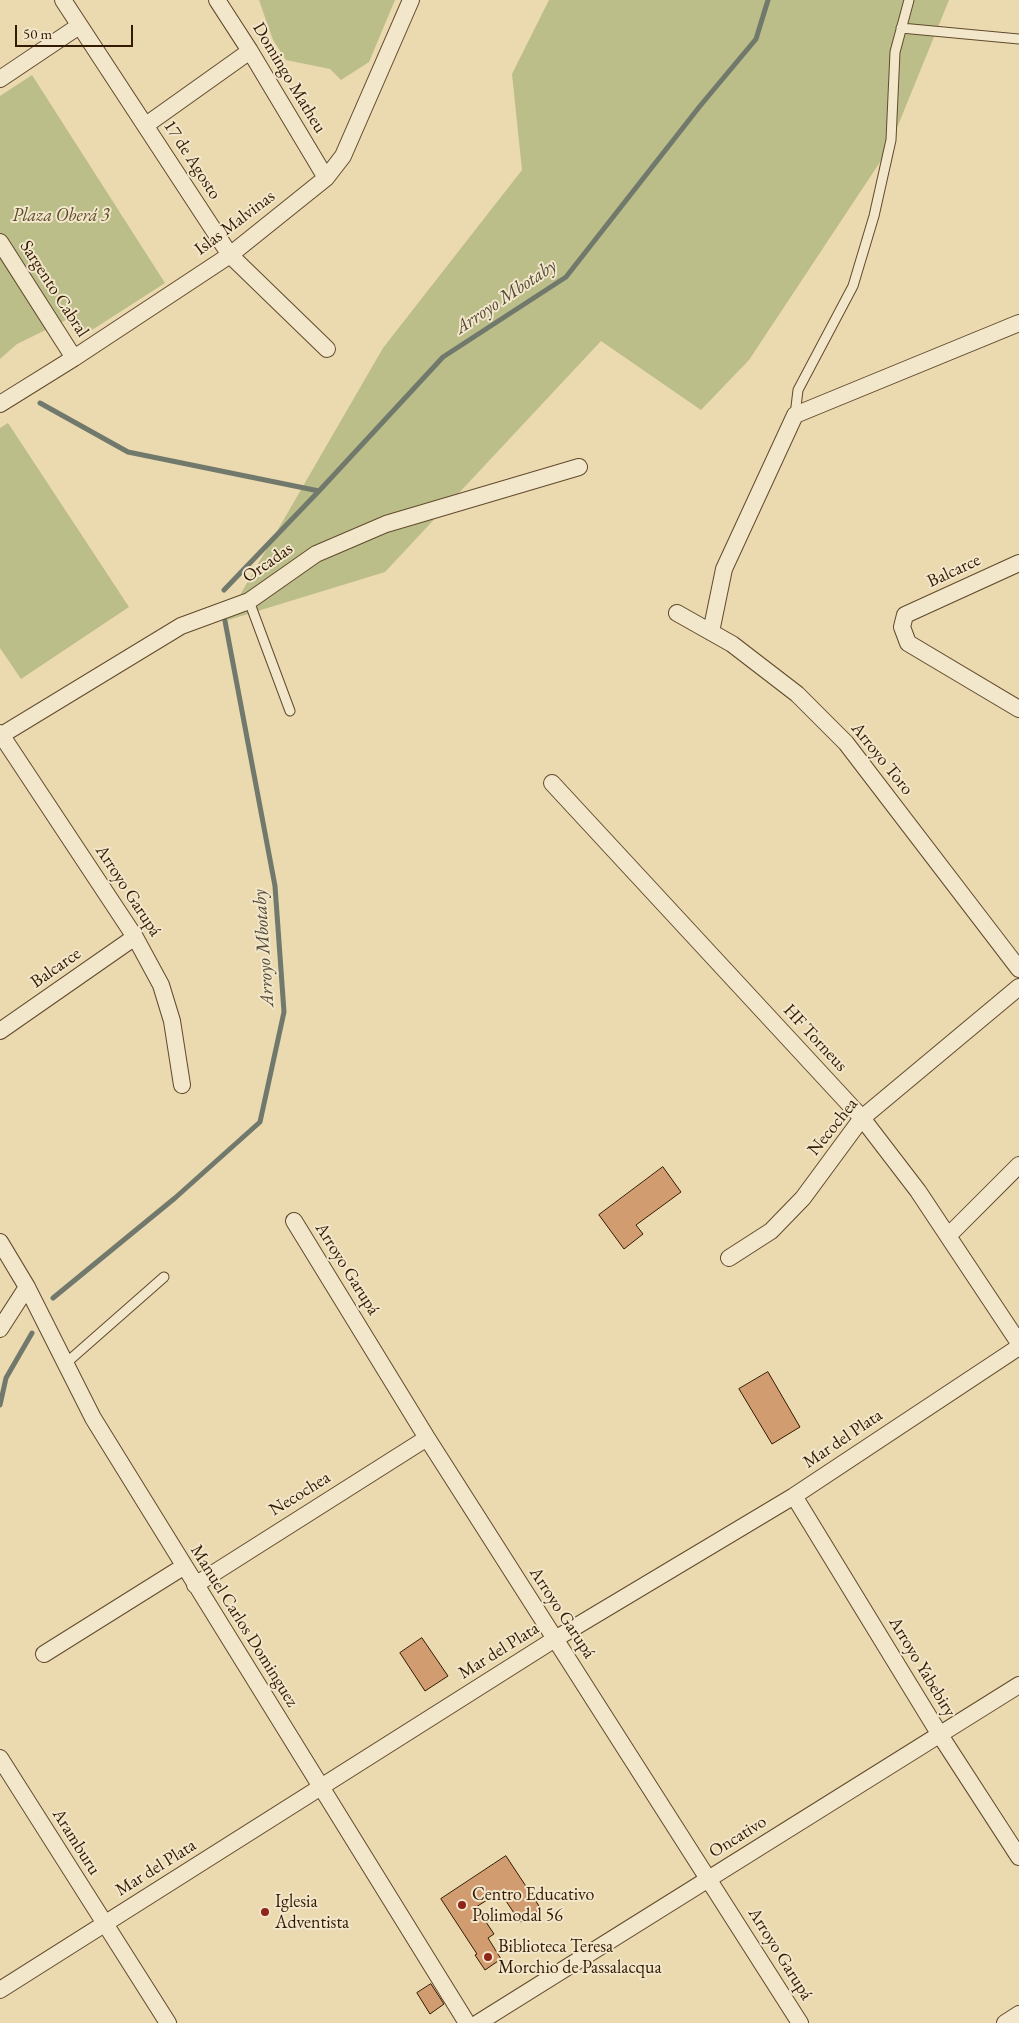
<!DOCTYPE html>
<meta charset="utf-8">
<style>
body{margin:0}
#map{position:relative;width:1019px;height:2023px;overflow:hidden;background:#ebd9af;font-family:"EB Garamond",serif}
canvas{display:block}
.scale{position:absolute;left:15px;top:25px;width:118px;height:22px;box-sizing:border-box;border:2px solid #331a00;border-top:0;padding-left:6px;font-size:15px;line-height:18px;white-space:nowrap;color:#331a00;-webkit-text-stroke:4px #f2e6cb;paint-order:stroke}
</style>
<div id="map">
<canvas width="1019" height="2023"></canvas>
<div class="scale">50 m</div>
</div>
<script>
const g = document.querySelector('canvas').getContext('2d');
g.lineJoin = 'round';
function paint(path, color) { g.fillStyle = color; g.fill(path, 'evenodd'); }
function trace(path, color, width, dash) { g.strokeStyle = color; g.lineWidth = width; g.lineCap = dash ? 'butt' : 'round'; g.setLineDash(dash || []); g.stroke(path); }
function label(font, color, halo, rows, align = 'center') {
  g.font = font + ' "EB Garamond",serif'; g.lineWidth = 4; g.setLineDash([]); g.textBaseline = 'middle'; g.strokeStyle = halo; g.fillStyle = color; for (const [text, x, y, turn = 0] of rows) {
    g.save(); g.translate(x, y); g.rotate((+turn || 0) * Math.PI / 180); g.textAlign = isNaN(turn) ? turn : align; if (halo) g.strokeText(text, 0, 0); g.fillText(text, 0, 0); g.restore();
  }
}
const green = new Path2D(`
 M259,0H395L369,62L341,80L330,69L286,60L273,40Z
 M549,0H949L888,150L749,360L701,410L601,341L385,572L225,621L383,348L522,170L512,74Z
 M32,75L165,283L78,339L66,320L17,344L0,359V96Z
 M8,423L129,607L21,679L0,648V428Z`);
const stream = new Path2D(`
 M40,403L128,452L319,491
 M224,590L319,491L443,357L566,277L700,106L756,39L768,0
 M53,1298L175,1198L260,1122L284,1012L275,886L225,621
 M0,1405L6,1378L32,1333`);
const building = new Path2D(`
 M663,1167L681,1192L636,1225L643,1234L624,1249L599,1215Z
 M768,1372L800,1427L772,1444L739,1389Z
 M422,1638L448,1676L425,1691L400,1653Z
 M506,1856L541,1909L520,1922L500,1892L476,1907L494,1934L488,1938L501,1959L485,1970L475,1955L477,1954L441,1899Z
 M431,1984L444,2004L430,2014L417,1993Z`);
const service = new Path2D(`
 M901,28L1019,39
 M795,415L798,390L853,286L874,216L891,140L895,52L909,0
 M249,601L290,711
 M65,1364L164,1277`);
const minor = new Path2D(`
 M63,0L230,255L327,349
 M217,0L250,51L326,178
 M0,79L79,26
 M146,125L250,51
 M0,242L74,358
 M0,404L74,358L230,255L326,178L343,156L411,0
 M1019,563L905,615L902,627L908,643L1019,709
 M677,613L732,644L797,694L846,743L1019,969
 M711,632L724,569L795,415L1019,323
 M0,733L135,937L161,985L172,1021L182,1085
 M0,736L181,626L249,601L316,554L386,524L579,467
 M552,783L862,1118L918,1191L1019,1343
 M0,1031L135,937
 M294,1221L427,1438L800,2023
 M948,1236L1019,1165
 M0,1242L27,1287L93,1418L467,2023
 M729,1258L771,1231L803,1198L862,1118L1019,987
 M0,1329L27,1287
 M794,1496L940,1735L1019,1857
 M195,1585L427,1438
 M44,1654L183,1567
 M0,1758L168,2023
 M0,1990L555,1639L794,1496L1019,1347
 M478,2023L1019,1685
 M1005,2023L1019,2014`);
const markers = [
 [462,1905,5,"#8f2418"],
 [265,1912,5,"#8f2418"],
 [488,1957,5,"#8f2418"]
];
const streetNames = [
 ["Domingo Matheu",289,78,59],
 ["17 de Agosto",192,160,57],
 ["Islas Malvinas",235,223,-37],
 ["Sargento Cabral",54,289,57],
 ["Orcadas",268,563,-35],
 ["Balcarce",954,571,-25],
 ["Arroyo Toro",882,759,51],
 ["Arroyo Garupá",128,891,57],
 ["Balcarce",56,968,-35],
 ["HF Torneus",815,1038,47],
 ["Necochea",833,1127,-51],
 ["Arroyo Garupá",347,1269,58],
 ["Mar del Plata",843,1439,-34],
 ["Necochea",300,1494,-32],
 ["Arroyo Garupá",562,1613,57],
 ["Manuel Carlos Dominguez",244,1626,58],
 ["Mar del Plata",499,1651,-32],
 ["Arroyo Yabebiry",922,1667,59],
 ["Oncativo",738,1837,-32],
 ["Aramburu",76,1842,58],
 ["Mar del Plata",156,1868,-32],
 ["Arroyo Garupá",780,1954,58]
];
const parkNames = [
 ["Plaza Oberá 3",61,216]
];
const poiNames = [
 ["Centro Educativo",472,1895],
 ["Polimodal 56",472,1916],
 ["Iglesia",275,1902],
 ["Adventista",275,1923],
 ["Biblioteca Teresa",498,1947],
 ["Morchio de Passalacqua",498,1968]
];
const waterNames = [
 ["Arroyo Mbotaby",506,297,-34],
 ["Arroyo Mbotaby",264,948,-94]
];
paint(green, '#bbbe88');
trace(stream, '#71796c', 5);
paint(building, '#d29c71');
trace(building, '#331a00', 1);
trace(service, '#614a2c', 11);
trace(minor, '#614a2c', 18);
trace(service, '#f2e6cb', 9);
trace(minor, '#f2e6cb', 16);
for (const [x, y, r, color] of markers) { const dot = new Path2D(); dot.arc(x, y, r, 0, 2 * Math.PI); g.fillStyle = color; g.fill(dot); trace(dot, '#f2e6cb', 2); }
label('18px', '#331a00', '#f2e6cb', streetNames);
label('italic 18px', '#5c4b29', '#f2e6cb', parkNames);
label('18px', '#331a00', '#f2e6cb', poiNames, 'left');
label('italic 19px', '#524936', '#f2e6cb', waterNames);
</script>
